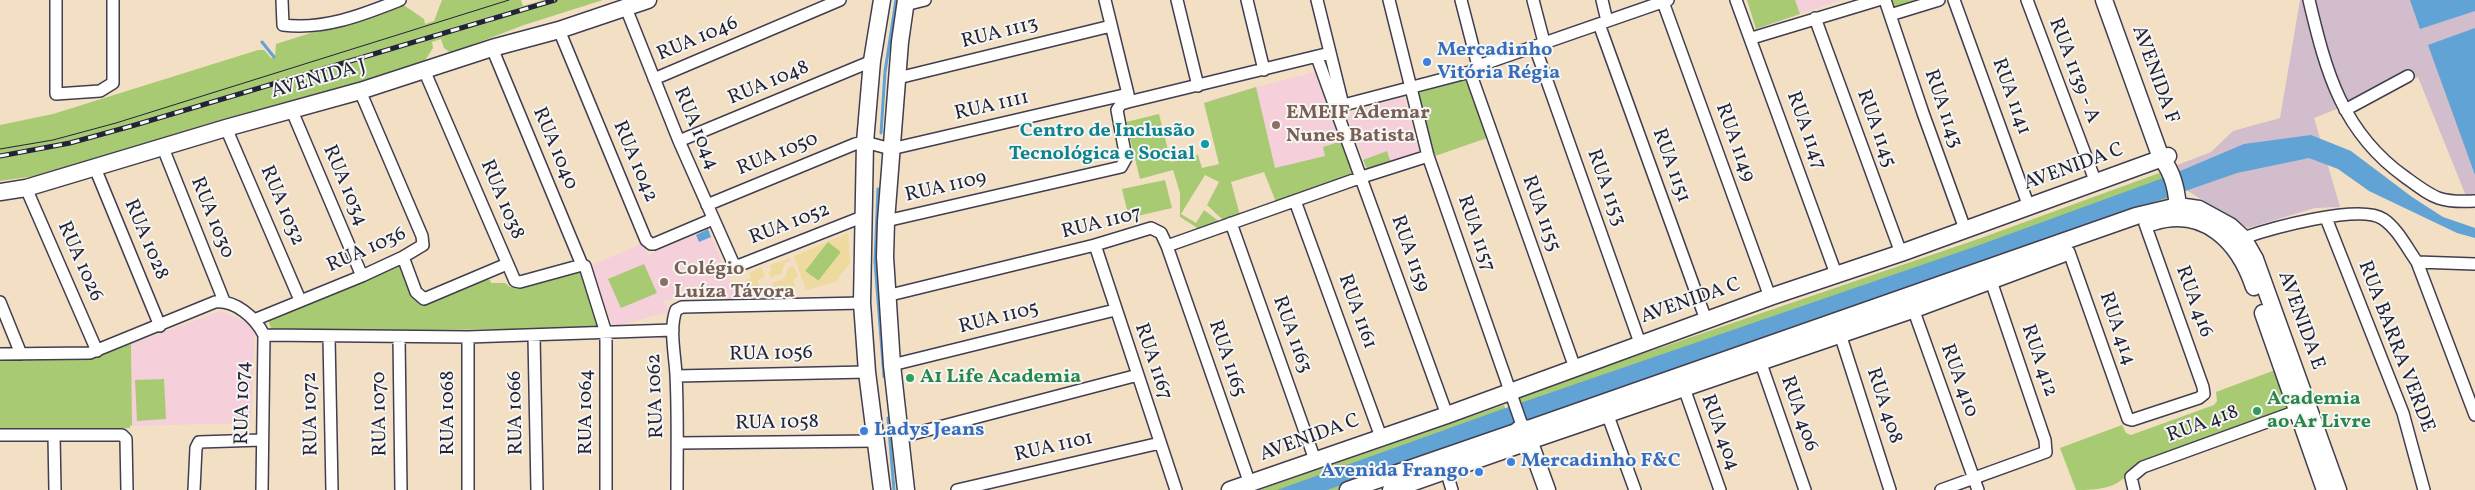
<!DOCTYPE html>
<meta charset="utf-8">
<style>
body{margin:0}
canvas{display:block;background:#f3dfc4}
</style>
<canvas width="2475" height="490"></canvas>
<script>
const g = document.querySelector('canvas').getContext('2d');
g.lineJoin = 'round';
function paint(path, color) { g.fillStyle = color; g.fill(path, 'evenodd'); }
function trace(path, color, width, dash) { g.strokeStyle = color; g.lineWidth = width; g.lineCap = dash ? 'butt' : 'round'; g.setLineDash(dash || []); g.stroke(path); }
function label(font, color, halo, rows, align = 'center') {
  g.font = font + ' Vollkorn,serif'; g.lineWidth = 4; g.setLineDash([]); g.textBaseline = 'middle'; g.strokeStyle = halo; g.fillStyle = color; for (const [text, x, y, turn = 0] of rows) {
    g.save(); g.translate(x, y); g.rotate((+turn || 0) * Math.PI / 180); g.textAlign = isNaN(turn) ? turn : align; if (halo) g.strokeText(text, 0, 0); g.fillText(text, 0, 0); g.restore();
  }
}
const built = new Path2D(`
 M1747,0H1841L1756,29Z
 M1317,71L1352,174L1276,202L1264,172L1231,182L1210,100Z
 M1404,96L1419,153L1368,171L1347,114Z
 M708,229L737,298L664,300L668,312L613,327L590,266L643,243L648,255Z
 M221,311L255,326L251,423L132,426L131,344Z`);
const industrial = new Path2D(`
 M2300,0H2475V201L2466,196L2418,77L2314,118L2340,207L2315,208L2248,228L2183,188L2175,166L2211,152L2233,131L2280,118Z`);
const green = new Path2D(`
 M442,0H521L523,6L543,0H603L524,25L451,53L444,48L441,39L432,42L433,48L424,62L63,172L0,181V125L53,114L258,50H264L271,58L275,57L276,44L402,4L424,19L425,24L434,21Z
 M1747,0H1795L1800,14L1756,29Z
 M1892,0H1931L1896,11Z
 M1470,78L1490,137L1435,156L1418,93Z
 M1256,87L1275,168L1325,156L1323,147L1342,141L1352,174L1276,202L1264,172L1231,182L1240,215L1224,221L1207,205L1219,182L1205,175L1181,214L1196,223L1204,210L1220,222L1199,229L1180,217V193L1173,170L1140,179L1126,122L1159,114L1171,162L1198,155L1202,168L1219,164L1204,103Z
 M1387,151L1391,163L1368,171L1363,160Z
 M2162,172L2176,196L2169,204L1527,423L1517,401L1522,395L1981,238Z
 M1165,180L1172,208L1129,218L1122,189Z
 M828,241L841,252L819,281L805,271Z
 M397,264L403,265L417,301L421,302L479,278L490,280L491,283H505L510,287H518L577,268L583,271L599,325L593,328L428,330L313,334L273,333L269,323L270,317Z
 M644,264L657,293L621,308L608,279Z
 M131,344L132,426L130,425V428L0,431V358L94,357Z
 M2275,370L2293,408L2130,471C2118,489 2097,490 2076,490L2060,448L2122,425L2126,433L2131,435L2214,405L2217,401L2216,392Z
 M164,379L166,419L137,421L135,380Z
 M1504,405L1512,427L1357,490H1259Z`);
const sand = new Path2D(`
 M848,233L850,263L835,282L806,290L794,256ZM828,242L841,252L818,281L805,271Z
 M790,258L791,260L784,264L782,273L771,278L768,272L771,270L770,265Z
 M794,266L798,276L793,280L795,287L776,292L772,283L785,278L788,268Z
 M761,267L765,277L758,280L760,290L750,294L745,281L751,278L749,273Z`);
const water = new Path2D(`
 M2410,0H2475V11L2420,29Z
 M2475,28V175L2428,45Z
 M2311,135L2351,151L2412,197L2443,217L2475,228V238L2457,233L2369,191L2338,169L2309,158L2237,173L1327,490H1277L1500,410L1974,247L2166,177L2244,144Z
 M708,229L711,237L699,242L696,235Z`);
const stream = new Path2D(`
 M262,42L274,57
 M881,133L885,72L896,0
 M878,189L875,262L884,377
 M888,418L894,490`);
const street = new Path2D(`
 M56,0V94L100,91L113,83V0
 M282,0L283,25C325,30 362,15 400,0
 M1177,0L1198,86
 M1247,0L1264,70
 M1317,0L1343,105
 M1389,0L1428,156L1523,428
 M1461,0L1478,66
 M1533,0L1544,42
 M1602,0L1607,21
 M1736,0L1836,274
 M1885,0L1923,113L1965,229
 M1954,0L2029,207
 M2027,0L2096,183
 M2309,0C2326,72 2342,132 2405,177C2434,198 2439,203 2475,201
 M1663,2L1770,297
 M905,5L925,0
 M626,8L679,141L734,265H740L862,217
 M1890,15L1939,0
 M1815,18L1901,253
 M1599,24L1706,320
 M559,30L646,240L651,244H654L713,219
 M1752,38L1878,0
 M1535,47L1640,343
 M492,48L582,265L585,266L606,333V490
 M1317,57L1447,415
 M424,70L515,281L520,282L582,265
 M1470,72L1575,368
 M898,78L1111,26
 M654,79L840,0
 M1128,102L1330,53
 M1336,107L1470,72L1478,66L1668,0
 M2345,110L2408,76
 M292,111L362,276
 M226,128L300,300
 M679,141L872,61
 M163,148L224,301
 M95,168L160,326
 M26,188L97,351
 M1295,201L1381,437
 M707,205L855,144L865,142L891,149L1128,94
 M2326,218L2403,413L2424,490
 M886,221L1121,167L1126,158L1117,110L1121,104L1128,102V94L1105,0
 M1231,223L1315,460
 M2238,242L2243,238C2269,229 2360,203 2383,219C2397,228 2407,248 2417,262L2475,264
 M1095,245L1176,490
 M1167,246L1250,484
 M2069,252L2128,419L2132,420L2199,398L2204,394L2203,387L2145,224
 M403,257L416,292L424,299L507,264
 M2417,262L2475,415
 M886,296L1095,245L1151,228L1161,233L1167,246L1362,177L1428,156
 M0,302L21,354
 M1911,303L1978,490
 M254,320L362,276L403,257L423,245L422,236L360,91
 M1840,334L1890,490
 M264,335L468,337L673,330
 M534,336L537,490
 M329,337L332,490
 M399,337L401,490
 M468,337V490
 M0,354L90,353L215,302C235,300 255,317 264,335L262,490
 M1758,355L1805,490
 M892,365L1115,310
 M676,376L867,372
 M1684,388L1720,490
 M1608,416L1635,490
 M0,435H122L126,439L127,490
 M54,435L55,490
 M901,437L1138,375
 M677,443L877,441
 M1446,470L1452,490
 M194,490L196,448L199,442L262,440
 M677,490C677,452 678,413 676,375C675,354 669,329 676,310L682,307L862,303
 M957,490L1160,443
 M1941,490L2046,452L2045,440L1991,281
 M2134,490L2131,477L2143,467L2297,411`);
const secondary = new Path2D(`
 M2104,0L2161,158C2174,173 2178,196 2178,216
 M0,192L26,188L226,128L360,91L492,48L559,30L648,0
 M2153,222C2205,206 2239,242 2254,287
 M2263,313L2325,490
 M1528,429L2136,216L2178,206L2199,209L2230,226L2243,238L2255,259L2338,490
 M1532,440L1912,310L2062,254
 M1530,443L1547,490
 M882,490L867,372L862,303L865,142L872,61L882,0
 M906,490L892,365L885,257L886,221L900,42L906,0
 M1230,490L1447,415L1770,297L1901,253L2168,156
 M1348,490L1516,432
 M1391,490L1519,445L1526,446L1532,437L1528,429L1521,428L1516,432L1515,439L1519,445`);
const tram = new Path2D(`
 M0,149L53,140L116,123L509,0`);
const rail = new Path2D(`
 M0,156L70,143L135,125L555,0`);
const markers = [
 [1427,62,5,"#3f7fe0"],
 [1276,125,5,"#8d6e63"],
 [1205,144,5,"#0f9aa8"],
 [664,282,5,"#8d6e63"],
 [910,378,5,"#2e9e5b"],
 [2257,411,5,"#2e9e5b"],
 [864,431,5,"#3f7fe0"],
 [1511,462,5,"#3f7fe0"],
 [1479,472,5,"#3f7fe0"]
];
const streetNames = [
 ["RUA 1113",1000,34,-14],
 ["RUA 1046",698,40,-23],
 ["RUA 1139 - A",2073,71,69],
 ["AVENIDA F",2154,75,70],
 ["AVENIDA J",319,80,-16],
 ["RUA 1048",769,84,-23],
 ["RUA 1141",2010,97,70],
 ["RUA 1111",992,107,-13],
 ["RUA 1143",1942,109,71],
 ["RUA 1044",695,129,67],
 ["RUA 1145",1875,129,70],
 ["RUA 1147",1805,131,70],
 ["RUA 1149",1734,143,70],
 ["RUA 1040",554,149,67],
 ["RUA 1050",778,155,-22],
 ["RUA 1042",634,162,67],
 ["RUA 1151",1670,166,70],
 ["AVENIDA C",2074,168,-20],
 ["RUA 1034",344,186,67],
 ["RUA 1109",946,188,-13],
 ["RUA 1153",1605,188,70],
 ["RUA 1038",501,200,67],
 ["RUA 1032",281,206,67],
 ["RUA 1155",1540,214,70],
 ["RUA 1030",211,218,68],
 ["RUA 1107",1102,224,-14],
 ["RUA 1052",790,225,-21],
 ["RUA 1157",1475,234,71],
 ["RUA 1028",145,240,67],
 ["RUA 1036",367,251,-24],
 ["RUA 1159",1409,254,70],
 ["RUA 1026",79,262,66],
 ["AVENIDA C",1691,302,-19],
 ["RUA 416",2193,302,70],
 ["RUA 1161",1356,312,70],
 ["RUA 1105",999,319,-14],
 ["AVENIDA E",2300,321,70],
 ["RUA 414",2116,329,71],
 ["RUA 1163",1291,335,70],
 ["RUA BARRA VERDE",2395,347,69],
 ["RUA 1056",771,355,-1],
 ["RUA 1165",1226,359,71],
 ["RUA 412",2038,361,71],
 ["RUA 1167",1152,362,71],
 ["RUA 410",1958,381,70],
 ["RUA 1062",657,396,-92],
 ["RUA 1074",244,403,-89],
 ["RUA 408",1883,406,72],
 ["RUA 1064",587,412,-90],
 ["RUA 1068",449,413,-90],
 ["RUA 1066",517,413,-91],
 ["RUA 1072",312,414,-91],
 ["RUA 1070",381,414,-91],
 ["RUA 406",1798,414,71],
 ["RUA 1058",777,424,-1],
 ["RUA 418",2203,425,-20],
 ["RUA 404",1719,433,70],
 ["AVENIDA C",1310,439,-20],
 ["RUA 1101",1054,448,-13]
];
const shopNames = [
 ["Mercadinho",1437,51],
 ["Vitória Régia",1437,74],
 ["Ladys Jeans",874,431],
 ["Mercadinho F&C",1521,462],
 ["Avenida Frango",1469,472,"right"]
];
const educationNames = [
 ["EMEIF Ademar",1286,114],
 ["Nunes Batista",1286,137],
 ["Colégio",674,270],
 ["Luíza Távora",674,293]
];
const cultureNames = [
 ["Centro de Inclusão",1195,132],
 ["Tecnológica e Social",1195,155]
];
const leisureNames = [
 ["A1 Life Academia",920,378],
 ["Academia",2267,400],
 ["ao Ar Livre",2267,423]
];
paint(built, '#f5cfd9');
paint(industrial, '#d1bdcb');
paint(green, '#a8ca72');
paint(sand, '#eeda9e');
paint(water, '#61a3d5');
trace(stream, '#61a3d5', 3);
trace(street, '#413e50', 14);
trace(secondary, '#413e50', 19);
trace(street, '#fff', 11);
trace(secondary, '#fff', 16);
trace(tram, '#22223b', 1);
trace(rail, '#22223b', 5);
trace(rail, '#f6f6f2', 3, [9]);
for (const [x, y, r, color] of markers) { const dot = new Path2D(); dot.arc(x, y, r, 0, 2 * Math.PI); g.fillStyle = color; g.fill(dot); trace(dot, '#f6f6f2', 2); }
label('20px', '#22223b', '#f6f6f2', streetNames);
label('bold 20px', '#366cbe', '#f6f6f2', shopNames, 'left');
label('bold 20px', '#785e54', '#f6f6f2', educationNames, 'left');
label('bold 20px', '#0d838f', '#f6f6f2', cultureNames, 'right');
label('bold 20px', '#27864d', '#f6f6f2', leisureNames, 'left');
</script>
